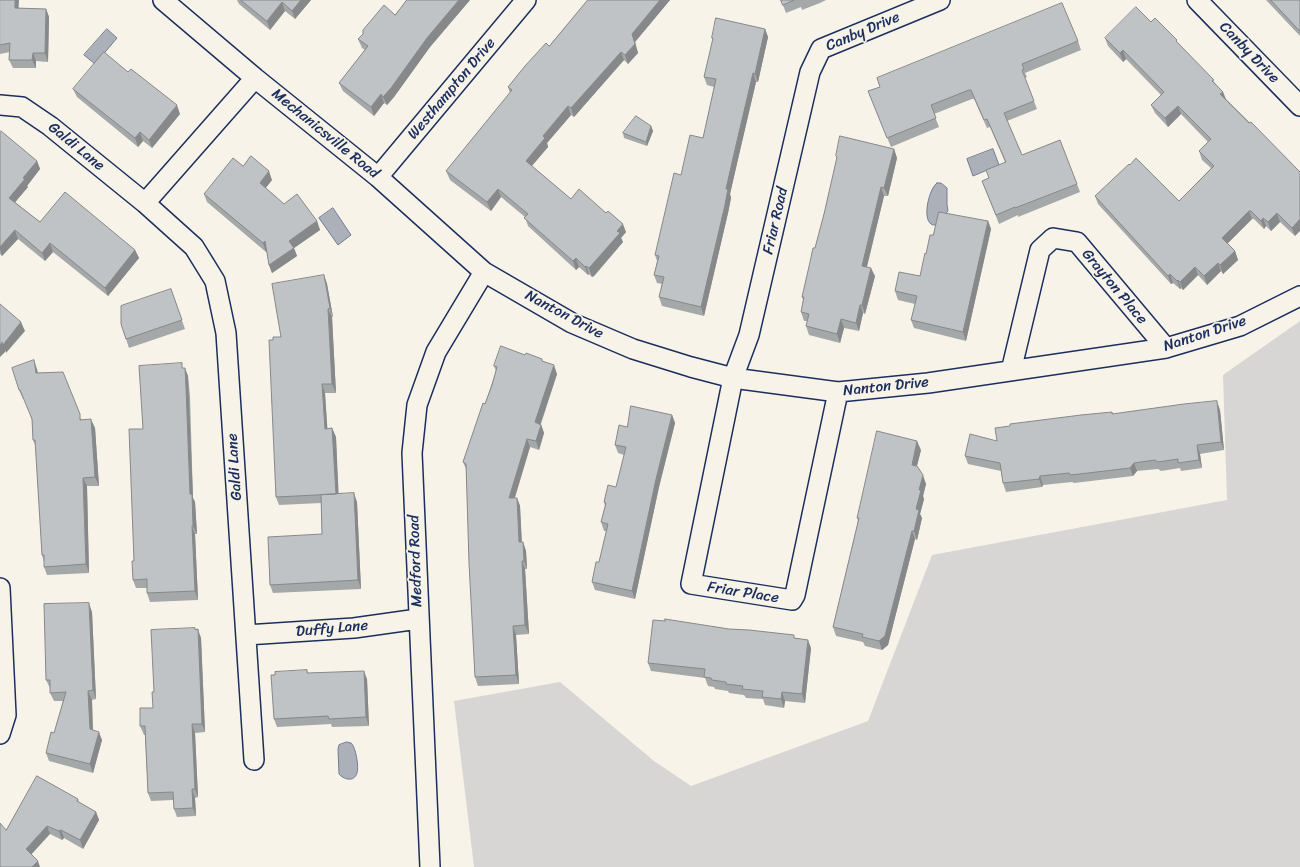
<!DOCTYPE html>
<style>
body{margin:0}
canvas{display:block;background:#f7f3e8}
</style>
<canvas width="1300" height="867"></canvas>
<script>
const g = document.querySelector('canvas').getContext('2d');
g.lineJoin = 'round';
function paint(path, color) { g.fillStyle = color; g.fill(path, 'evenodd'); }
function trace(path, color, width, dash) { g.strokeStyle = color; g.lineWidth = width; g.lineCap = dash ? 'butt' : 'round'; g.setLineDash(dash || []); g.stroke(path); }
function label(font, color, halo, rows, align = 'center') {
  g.font = font + ' Sriracha,sans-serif'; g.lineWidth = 3.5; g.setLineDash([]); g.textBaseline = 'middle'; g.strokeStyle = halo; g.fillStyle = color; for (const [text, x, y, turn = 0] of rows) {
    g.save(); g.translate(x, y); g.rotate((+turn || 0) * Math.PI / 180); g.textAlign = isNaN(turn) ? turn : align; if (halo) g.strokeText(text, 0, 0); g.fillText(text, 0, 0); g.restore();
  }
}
const green = new Path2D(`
 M1300,321V867H474L454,701L560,682L654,761L691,786L868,721L932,555L1227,500L1223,375Z`);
const water = new Path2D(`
 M107,29L117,38L95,64L84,55Z
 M993,149L999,165L973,176L967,159Z
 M937,183H941L947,188V205L948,211L936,225C920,227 928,189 937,183Z
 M333,208L351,235L338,245L319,218Z
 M347,742L351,743C356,747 359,767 357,773C354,783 343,779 339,774L338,749L339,745Z`);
const minor = new Path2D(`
 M163,0L255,78L378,177L484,272L572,323L633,349L691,367L733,378L838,392L928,383L1166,348L1240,326L1300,296
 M1197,0L1300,106
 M0,105L22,107L50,126L145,203L194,247L215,281L226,333L254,760
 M378,177L526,0
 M145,203L255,78
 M1011,371L1040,250L1053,238L1077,242L1166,348
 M838,392L795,595L792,600L691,584L733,378L749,335L810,72L821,49L940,0
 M0,588L6,715L0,734
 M246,635L354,628L418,619
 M430,867L412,453L417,405L436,352L484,272`);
const wall = new Path2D(`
 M0,0L19,8L46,9L49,17L48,62L36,61V68H13L9,60L10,52L0,54Z
 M237,0H311L295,19L285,11L270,30L239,4Z
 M407,0H470L430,47L394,97L387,105L384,103L374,116L343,91L339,83L365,50L362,48L358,39L363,34L395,15Z
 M588,0H670L635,42L638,53L628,64L624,60L574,117L571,115L547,143L548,147L532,166L571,199L626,232L621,238L623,242L594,276L592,277L589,274L588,275L579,267L576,270L528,226L525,217L501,197L491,211L450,180L446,171L510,93L508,87L549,46Z
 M781,0H826L820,3L802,10L801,7L786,13Z
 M1266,0H1300V36Z
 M1151,22L1178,43L1216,84L1223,92L1226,99L1300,172L1295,236L1280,222L1271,231L1266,226L1264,229L1254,219H1252L1227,244L1235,251L1238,260L1223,274L1221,271L1207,285L1198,275L1183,290L1181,288L1180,289L1173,283L1171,284L1098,204L1095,196L1179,201L1211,168L1202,160L1199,151L1208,142L1181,114L1168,127L1155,113L1151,105L1161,95L1126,59L1123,62L1108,46L1105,38Z
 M765,29L768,37L758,82H756L739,154L730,194L731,198L728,213L704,316L662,306L659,297L662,284L657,283L654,275L657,261L655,255L681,175L703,138L714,87L707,85L704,77L713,40L712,38Z
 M1078,41L1081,50L1025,73L1027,77L1025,78L1037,109L1007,121L1022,155L1077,184L1080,192L1018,217V215L999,224L982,181L988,178L1005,162L990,127L987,128L974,99H972L934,114L939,127L891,147L868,91Z
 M128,72L180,114L152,148L143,141L138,147L77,97L73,89Z
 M651,126L653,131L647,146L624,138L623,133Z
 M0,132L37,161L40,169L27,186L28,187L15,202L40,222L135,250L139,258L108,296L53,252L45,261L18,239L2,256L0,254Z
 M894,149L897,158L888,196H884L867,267L875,276L865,314L863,313L859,331L844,328L840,343L809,335L806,326L807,321H804L801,312L803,300L802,297L824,214L837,159L836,156Z
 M243,166L272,180L266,188L284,204L317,221L320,230L294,248L297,256L272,273L269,265L267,251L266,252L207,202L204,194Z
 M988,221L991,229L966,341L914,328L911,320L915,304L898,300L895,291L920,276L926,254L933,235Z
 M324,275L327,284L333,317H332L336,393H325L327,428H332L336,437L338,494L357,502L361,589L273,593L270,585L322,534L321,503L279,505L276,497L273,340L281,337Z
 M171,289L185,329L129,348L121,324Z
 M543,361L557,374L541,424L544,433L539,450L530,447L515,498H517L520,506L522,542H523L526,551L527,569H525L529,634L516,635L519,684L478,686L475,677L466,469L463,462L485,404L496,371L494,366Z
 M184,368L188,376L190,396L193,498L195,502L197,534H195L198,600L150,602L147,593V588H136L133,580L143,429Z
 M37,369L38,373L82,420L95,428L99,486H87L89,573L47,575L44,567V562L42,555L36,447L33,440L32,420L24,398L23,399L19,390Z
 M1220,410L1224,450L1200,454L1202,468L1181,471L1180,468L1161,471L1158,469L1137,471L1133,476L1074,483L1072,482L1043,485L1042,487L1006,492L1003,483L1001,471L968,464L965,456L997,441L1112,412L1113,414Z
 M672,415L675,423L659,487L635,599L595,590L592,582L599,562L607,531H604L601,522L605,506L604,502L616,487L624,455L618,453L615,445L627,427Z
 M921,450L917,466L926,484L923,496L924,499L920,514L922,518L917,540L915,539L888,645L882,650L865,646L863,642L836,636L833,627L858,521L857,518Z
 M92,612L96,699L92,700L93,730L102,740L93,773L49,761L46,753L54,733L63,701H54L50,693V688L46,680Z
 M729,629L795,638L811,648L805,703L785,701L784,708L765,705L763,699L746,698L744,695L729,693L728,691L715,689L714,687L708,686L705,678L651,671L648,663Z
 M196,630L201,638L205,732L195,733L198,797L195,798L196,816L177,817L174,809L173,800L151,801L148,793L145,735H144L140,726L153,708L154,692Z
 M307,670L308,673L367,679L369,726L332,727L331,724L277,727L274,719L275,675Z
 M78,799L79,802L96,812L99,820L83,849L64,838L62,840L50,834L6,830Z`);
const shadedWall = new Path2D(`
 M15,0H19L18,16L15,8Z
 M301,0H311L295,19L292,11Z
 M459,0H470L430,47L394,97L387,105L383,97L427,38Z
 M660,0H670L635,42L638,53L628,64L625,55L632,34Z
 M282,2L285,11L270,30L267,21Z
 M46,9L49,17L48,62L45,53Z
 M765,29L768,37L758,82L755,74Z
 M1123,50L1126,59L1123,62L1120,53Z
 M621,52L624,60L574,117L571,108Z
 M33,53L36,61V68L32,60Z
 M753,73L756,82L730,194L731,198L728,213L704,316L701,307L726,189Z
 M1223,92L1226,100L1220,94Z
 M381,94L384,103L374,116L371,107Z
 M177,105L180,114L152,148L149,140Z
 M568,106L571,115L547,143L548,147L529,169L526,161L543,136Z
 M1178,106L1181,114L1168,127L1165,118Z
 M651,126L653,131L647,146L646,142Z
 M140,132L143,141L138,147L135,138Z
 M894,149L897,158L888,196L884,188Z
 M37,161L40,169L27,186L28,187L12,206L9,198L23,178Z
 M269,171L272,180L263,191L260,183Z
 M881,187L884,196L865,274L862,266Z
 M498,189L501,197L491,211L487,202Z
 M1249,211L1252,219L1225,246L1222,238Z
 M1277,213L1280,222L1271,231L1268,222Z
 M1263,218L1266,226L1264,229L1261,221Z
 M1300,219V231L1295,236L1292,228Z
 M317,221L320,230L294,248L297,256L272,273L269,265L289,241Z
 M988,221L991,229L966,341L963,332Z
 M623,224L626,232L621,238L623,242L594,276L592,277L589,268L617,231Z
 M15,230L18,239L2,256L0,249V247Z
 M265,241L268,250L266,252L263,243Z
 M50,243L53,252L45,261L42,253Z
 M135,250L139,258L108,296L105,288Z
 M1235,251L1238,260L1223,274L1220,265Z
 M576,258L579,267L576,270L573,261Z
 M1218,263L1221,271L1207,285L1204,276Z
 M586,266L589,274L588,275L585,267Z
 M1195,267L1198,275L1183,290L1180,282Z
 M871,268L875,276L865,314L862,305Z
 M1170,274L1173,283L1171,284L1168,276Z
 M324,275L327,284L333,317L330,308Z
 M1178,280L1181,288L1180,289L1177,281Z
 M860,305L863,313L859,331L856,323Z
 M328,309L332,317L336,393L332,384Z
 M841,319L844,328L840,343L837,334Z
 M21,322L25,331L6,353V351L0,357V345Z
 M34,360L37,369L39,382L36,373Z
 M554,365L557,374L538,431L535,422Z
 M185,368L188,376L193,498L195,502L197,534L193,526L190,494Z
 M322,384L325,393L328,437L325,429Z
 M1217,401L1220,410L1224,450L1221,442Z
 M672,415L675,423L659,487L635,599L632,591L656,479Z
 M91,419L95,428L99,486L95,477Z
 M541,425L544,433L539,450L536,441Z
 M332,428L336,437L339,502L336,494Z
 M527,439L530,447L512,506L509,498Z
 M917,441L921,450L915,473L912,465Z
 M1197,445L1200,454L1202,468L1199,460Z
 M1134,463L1137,471L1133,476L1130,468Z
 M923,475L926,484L923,496L924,499L920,514L922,518L917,540L914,531L919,490Z
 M1040,476L1043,485L1042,487L1039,479Z
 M83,478L87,486L89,573L86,564Z
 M354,493L357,502L361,589L358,580Z
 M517,498L520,506L522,551L519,542Z
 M192,526L195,534L198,600L195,591Z
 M912,531L915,539L888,645L882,650L879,641Z
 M523,542L526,551L527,569L524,561Z
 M522,561L525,569L529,634L525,625Z
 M89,603L92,612L96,699L93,690Z
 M513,626L516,635L519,684L516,675Z
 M198,629L201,638L205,732L202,724Z
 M808,640L811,648L805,703L802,694Z
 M364,671L367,679L369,726L366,717Z
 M88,691L92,700L93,738L90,729Z
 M782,692L785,701L784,708L781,699Z
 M192,724L195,733L198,797L195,789Z
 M99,732L102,740L93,773L90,764Z
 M192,789L195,798L196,816L193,808Z
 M96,812L99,820L83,849L80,840Z
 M47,826L50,834L29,857L26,849Z
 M61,830L64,838L62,840L59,831Z
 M38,861L40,867H32Z`);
const building = new Path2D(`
 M0,0H15V8L46,9L45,53H33L32,60H9L10,43L0,45Z
 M241,0H301L292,11L282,2L267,21Z
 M407,0H459L427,38L391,88L383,97L381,94L371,107L339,83L368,46L358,39L363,34V30L384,5L395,15Z
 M588,0H660L632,34L635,44L625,55L621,52L571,108L568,106L543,136L545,138L526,161L571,199L579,189L606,213L608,211L623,224L617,231L620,233L590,267L589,268L586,266L585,267L576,258L573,261L524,218L528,214L498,189L487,202L446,171L512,90L508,87L525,66L546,43L549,46Z
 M781,0H794L783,5Z
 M1271,0H1300V31Z
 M1062,3L1078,41L1022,64L1024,69L1022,70L1034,101L1004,113L1022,155L1060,140L1077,184L1015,208V207L996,215L982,181L989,178L986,170L1006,162L987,119L984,120L971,90H969L931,105L936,118L887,138L868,91L880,87L877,78Z
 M1136,7L1151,22L1155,18L1177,40L1176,41L1214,80L1212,81L1223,92L1220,94L1249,123L1251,122L1300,172V219L1292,228L1277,213L1268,222L1263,218L1261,221L1251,211H1249L1222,238L1235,251L1220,265L1218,263L1204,276L1195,267L1180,282L1178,280L1177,281L1170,274L1168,276L1095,196L1129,164L1130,165L1136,158L1179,201L1214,166L1199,151L1211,139L1178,106L1165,118L1151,105L1164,92L1123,50L1120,53L1105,38Z
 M716,18L765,29L755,74L753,73L736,145L726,189H728L725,205L701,307L659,297L664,277L654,275L659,256L655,255L674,173L681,175L690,135L703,138L716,79L704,77L713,38H712Z
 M104,52L128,72L131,69L177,105L149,140L140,132L135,138L73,89Z
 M636,116L651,126L646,142L623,133Z
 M1,131L37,161L23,178L25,179L9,198L40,222L65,192L135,250L105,288L50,243L42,253L15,230L0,247V132Z
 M840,136L894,149L884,188L881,187L862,266L871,268L862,305H860L856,323L841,319L837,334L806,326L809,314L801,312L804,297H802L810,262L813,248H815L824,214L837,157L836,156Z
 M251,156L269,171L260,183L284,204L297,194L317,221L289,241L294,248L269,265L265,241L263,243L204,194L233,158L243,166Z
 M939,212L988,221L963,332L911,320L917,296L895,291L899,272L920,276L925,253L926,254L930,235H933Z
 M324,275L330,308L328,309L332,384H322L325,429L332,428L336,494L276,497L269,340H273V337H281L272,284Z
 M171,289L182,320L126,339L121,324V306Z
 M0,304L21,322L3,345L2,342L0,345Z
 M501,346L525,355L526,353L542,359V361L554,365L535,422L541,425L536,441L527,439L509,498H517L519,542H523L524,561H522L525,625L513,626L516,675L475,677L469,563L466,464L463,462L483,403L485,404L492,385L497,367L494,366Z
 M34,360L36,373L63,372L80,414V420L91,419L95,477L83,478L86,564L44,567V555H42L35,440H33L32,419L20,390H19L12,368Z
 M182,363V368H185L186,387L190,494H192L193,526H192L195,591L147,593V579L133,580L132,561H134L129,429H143L139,366Z
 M1217,401L1221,442L1197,445L1199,460L1178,463V459L1158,462L1155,460L1134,463L1130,468L1071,475L1069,473L1040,476L1039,479L1003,483L1000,463L965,456L970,434L997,441L995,428L1010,426V424L1081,415L1112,412V414L1184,404Z
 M631,406L672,415L656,479L632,591L592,582L596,562H599L608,524L601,522L606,503L604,502L608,485L616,487L626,447L615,445L619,425L627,427Z
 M877,431L917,441L912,465L917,466L923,475L919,490H921L916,509L919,510L914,531H912L885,636L879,641L862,637L863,634L833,627L859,518H857L860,505Z
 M354,493L358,580L270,585L268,537L322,534L321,495Z
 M89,603L93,690L88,691L90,729L99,732L90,764L46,753L51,732L54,733L66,692L50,693V680H46L44,604Z
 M665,619L729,629L749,630L794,635V638L808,640L802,694L782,692L781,699L762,697L763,691L742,689L743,686L726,684V682L712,680L711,678L704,677L705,669L648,663L653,620L665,621Z
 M195,628V630L198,629L202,724H192L195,789H192L193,808L174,809L173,792L148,793L145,726H140V708H153L152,692H154L151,630Z
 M307,670V673L364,671L366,717L329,719L328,716L274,719L271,675H275V672Z
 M37,776L78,799L77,801L96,812L80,840L61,830L59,831L47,826L26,849L38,861L32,867H0V823L6,830Z`);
const streetNames = [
 ["Canby Drive",863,32,-23],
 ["Canby Drive",1249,53,46],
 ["Westhampton Drive",452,89,-50],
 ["Mechanicsville Road",325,134,39],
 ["Galdi Lane",76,147,39],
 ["Friar Road",776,221,-77],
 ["Grayton Place",1114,287,50],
 ["Nanton Drive",564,315,28],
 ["Nanton Drive",1205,334,-18],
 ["Nanton Drive",886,387,-6],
 ["Galdi Lane",235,467,-94],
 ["Medford Road",416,561,-92],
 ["Friar Place",743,593,9],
 ["Duffy Lane",332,629,-5]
];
paint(green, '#d7d6d4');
paint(water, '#acb0b9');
trace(water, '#727c95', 1);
trace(minor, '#1b2f5e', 22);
trace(minor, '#f7f3e8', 19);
paint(wall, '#a5a8a9');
paint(shadedWall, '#86888a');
paint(building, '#c0c3c5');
trace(building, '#86888a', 1);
label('15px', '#1b2f5e', '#f7f3e8', streetNames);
</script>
